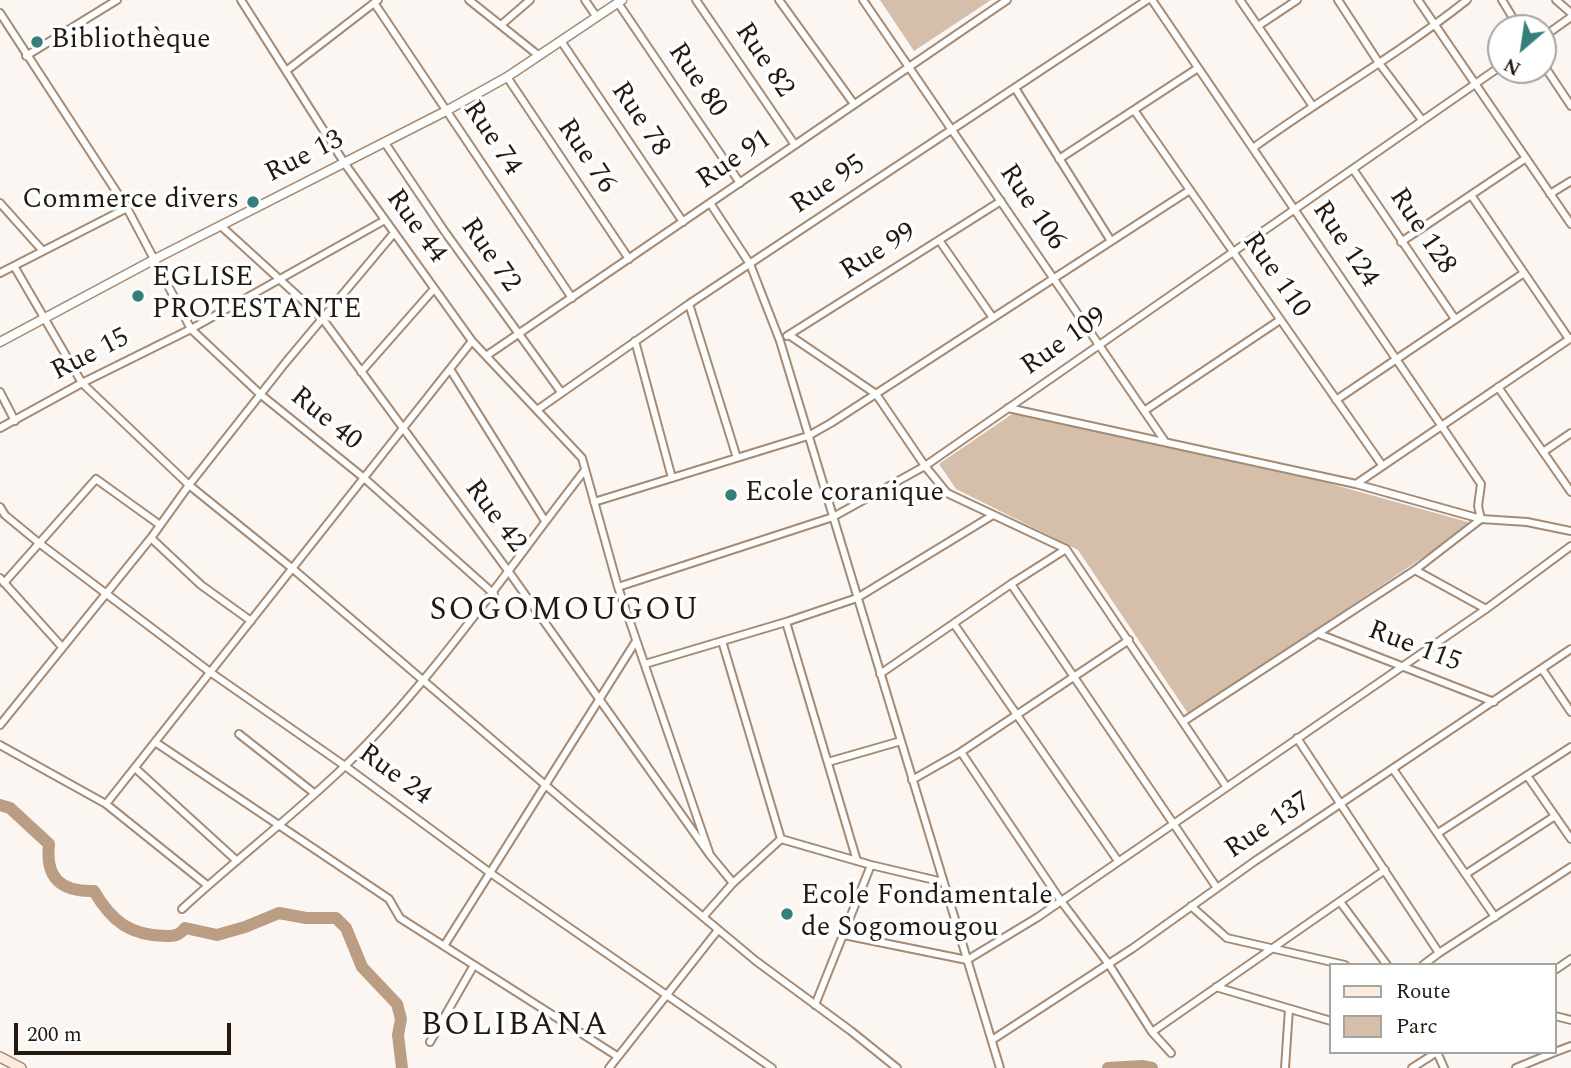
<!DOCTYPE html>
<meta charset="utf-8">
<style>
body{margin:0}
#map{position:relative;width:1571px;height:1068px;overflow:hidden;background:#fbf6f1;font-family:Spectral,serif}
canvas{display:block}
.legend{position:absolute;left:1329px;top:963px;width:228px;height:91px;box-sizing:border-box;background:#fff;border:2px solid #a7a39f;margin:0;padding:9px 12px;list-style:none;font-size:21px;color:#221910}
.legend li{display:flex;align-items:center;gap:14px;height:35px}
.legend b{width:35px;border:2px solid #a7a39f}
.north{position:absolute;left:1487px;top:14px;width:70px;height:70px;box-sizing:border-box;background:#fff;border:2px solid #a7a39f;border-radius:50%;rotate:209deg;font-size:19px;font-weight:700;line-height:28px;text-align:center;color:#221910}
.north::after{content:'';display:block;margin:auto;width:24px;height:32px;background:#367e7a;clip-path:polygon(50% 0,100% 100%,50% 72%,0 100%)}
.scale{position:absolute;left:14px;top:1023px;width:217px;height:32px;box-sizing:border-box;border:4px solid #221910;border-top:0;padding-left:9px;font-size:21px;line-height:24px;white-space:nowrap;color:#221910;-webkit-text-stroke:5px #fff;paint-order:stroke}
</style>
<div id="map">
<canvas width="1571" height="1068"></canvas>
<ul class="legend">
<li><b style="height:9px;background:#fcebdc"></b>Route</li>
<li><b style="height:19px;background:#d6bfaa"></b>Parc</li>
</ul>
<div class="north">N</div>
<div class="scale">200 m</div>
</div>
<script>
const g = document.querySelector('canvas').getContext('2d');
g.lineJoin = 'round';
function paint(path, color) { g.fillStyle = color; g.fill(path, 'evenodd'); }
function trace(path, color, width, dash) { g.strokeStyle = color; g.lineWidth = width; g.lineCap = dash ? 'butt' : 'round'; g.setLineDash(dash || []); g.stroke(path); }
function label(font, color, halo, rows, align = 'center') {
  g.font = font + ' Spectral,serif'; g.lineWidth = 7; g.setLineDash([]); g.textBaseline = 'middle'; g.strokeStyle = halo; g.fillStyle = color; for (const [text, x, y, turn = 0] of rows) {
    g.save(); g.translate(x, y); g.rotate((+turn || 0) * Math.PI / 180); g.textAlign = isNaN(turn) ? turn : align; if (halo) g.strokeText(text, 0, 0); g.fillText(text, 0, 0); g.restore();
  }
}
const green = new Path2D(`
 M880,0H991L914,51Z
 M1015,412L1270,467L1468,522V527L1189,715L1078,550L956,489L939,464Z`);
const river = new Path2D(`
 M0,805L10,808L49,844C45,879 62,892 94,891C112,922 130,935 165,936C174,936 179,936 185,928L217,935L245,927L279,913L306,918H336L346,928L362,967L397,1004L401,1019L398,1035L402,1068
 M1108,1068L1142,1066L1152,1068`);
const minor = new Path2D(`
 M241,0L345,164L472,341L582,458L618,587L710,855
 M469,0L538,55
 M585,0L596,16
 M696,0L795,145
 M779,0L854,104
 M863,0L1164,440
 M1152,0L1481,484L1478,506L1481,519L1415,570L1184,721
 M1240,0L1312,105
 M1338,0L1379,63L1422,120
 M1418,0L1571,224
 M1502,0L1519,28
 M1556,0L1571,13
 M618,3L740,183
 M375,4L572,298
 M0,13L127,208L191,329L260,394L364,478L494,594
 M501,25L530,0
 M1258,26L1297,0
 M1543,37L1571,17
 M561,41L683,222
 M26,56L117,0
 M1543,64L1571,106
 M286,71L378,0
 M507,77L629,259
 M1015,88L1111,241
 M1134,110L1382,465
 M385,143L445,232L561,392
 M1253,148C1323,97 1399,54 1467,0
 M1059,159L1198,68
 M1353,169L1455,319
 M1550,194L1571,181
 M1471,195L1569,339
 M0,203L42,250
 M710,203L750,264L780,341L1000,1068
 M221,226L322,318L509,572L710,855L733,883
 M939,240L993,318
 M1401,242L1526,158
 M14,266L82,383L189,485L293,569L571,807L756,961L851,1031L897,1068
 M0,273L127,208
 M689,304L737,458
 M789,335L876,394L925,466L947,493L1066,549L1226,786
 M787,336L1001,201
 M635,341L672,478
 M486,356L1007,0
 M450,369L545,521
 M361,372L434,289
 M1498,387L1571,492
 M0,392L15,421
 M1336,400L1524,273
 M1008,408L1356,484L1481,519L1527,522L1571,531
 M537,410L689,304L1147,0
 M1144,411L1280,320
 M0,428L82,383L191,329L385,220
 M1543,452L1571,433
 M1356,484L1571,338
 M594,502L808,436L831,423L1190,190
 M0,507L5,515L39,543L210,672L345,766L489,872L772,1068
 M151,538L201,585L251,621
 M1415,570L1486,609
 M0,578L62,647
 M4,583L96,479L160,525
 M1011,584L1217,888
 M618,587L833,517L925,466L1501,66
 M786,622L857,861
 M954,624L1118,861
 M1319,634L1494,702
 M722,641L781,839
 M645,664L786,622L857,598L993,515
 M1542,669L1571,712
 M880,674L1011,584L1066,549
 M0,725L151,538L189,485L286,362L394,233
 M239,734L314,793
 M1297,738L1439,953L1571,867
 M155,742L389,899L400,918L617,1056
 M0,745L106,804L207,885
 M961,752L1061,901L1108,963L1152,1032L1171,1053
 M828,762L901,741
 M135,768L237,861
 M1393,769L1495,917
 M1528,777L1571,839
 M912,780L961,752L1129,640
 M106,804L472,341
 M1438,833L1571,747
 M781,839L871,865L943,882
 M1466,874L1555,816
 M1341,903L1387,965
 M1191,906L1227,938L1345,965
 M182,909C235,860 293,816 345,766C436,676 507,570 585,470
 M703,917L733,883L781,839
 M844,935L967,960L1038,917L1486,609L1571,546
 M444,946L636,641
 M1423,965L1439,953
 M1555,970L1571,959
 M1216,987L1331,1021
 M815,1005L871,865
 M1555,1016L1571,1020
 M1152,1032L1385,870
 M992,1040L1133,948L1255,861L1571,649
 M430,1042L474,965
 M1555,1052L1571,1046
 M609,1068L718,930
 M1285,1068L1289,1009
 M1412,1068L1437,1052L1444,1068
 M1516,1068L1555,1052`);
const tertiary = new Path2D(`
 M0,342L155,259L446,111L507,77L622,0`);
const secondary = new Path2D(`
 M0,1057L21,1068`);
const markers = [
 [37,42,7,"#367e7a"],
 [253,202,7,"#367e7a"],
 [138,296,7,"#367e7a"],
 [731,495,7,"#367e7a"],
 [787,914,7,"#367e7a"]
];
const poiNames = [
 ["Bibliothèque",51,42],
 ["Commerce divers",239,202,"right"],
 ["EGLISE",152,280],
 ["PROTESTANTE",152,312],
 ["Ecole coranique",745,495],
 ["Ecole Fondamentale",801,898],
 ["de Sogomougou",801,930]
];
const streetNames = [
 ["Rue 82",763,61,56],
 ["Rue 80",696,81,56],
 ["Rue 78",639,120,56],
 ["Rue 74",491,139,56],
 ["Rue 76",585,157,56],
 ["Rue 13",305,158,-27],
 ["Rue 91",735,161,-34],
 ["Rue 95",829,186,-34],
 ["Rue 106",1031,208,56],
 ["Rue 44",415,227,54],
 ["Rue 128",1421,232,56],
 ["Rue 124",1344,245,56],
 ["Rue 99",879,253,-32],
 ["Rue 72",489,256,55],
 ["Rue 110",1275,276,55],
 ["Rue 109",1065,343,-35],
 ["Rue 15",91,356,-27],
 ["Rue 40",325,420,39],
 ["Rue 42",494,517,53],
 ["Rue 115",1414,648,21],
 ["Rue 24",394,776,36],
 ["Rue 137",1269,827,-34]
];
const quarterNames = [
 ["SOGOMOUGOU",565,613],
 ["BOLIBANA",515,1028]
];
paint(green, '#d6bfaa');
trace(river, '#ba9d83', 12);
trace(minor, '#a48b75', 10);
trace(tertiary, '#a48b75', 11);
trace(secondary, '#a48b75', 12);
trace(minor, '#fff', 6);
trace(tertiary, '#fff', 8);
trace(secondary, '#fcebdc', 9);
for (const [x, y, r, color] of markers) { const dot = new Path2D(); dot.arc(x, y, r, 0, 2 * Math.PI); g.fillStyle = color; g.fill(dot); trace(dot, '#fff', 2.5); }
label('28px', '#221910', '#fff', poiNames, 'left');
label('28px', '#221910', '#fff', streetNames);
g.letterSpacing = '2px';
label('32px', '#221910', '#fff', quarterNames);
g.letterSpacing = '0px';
</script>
